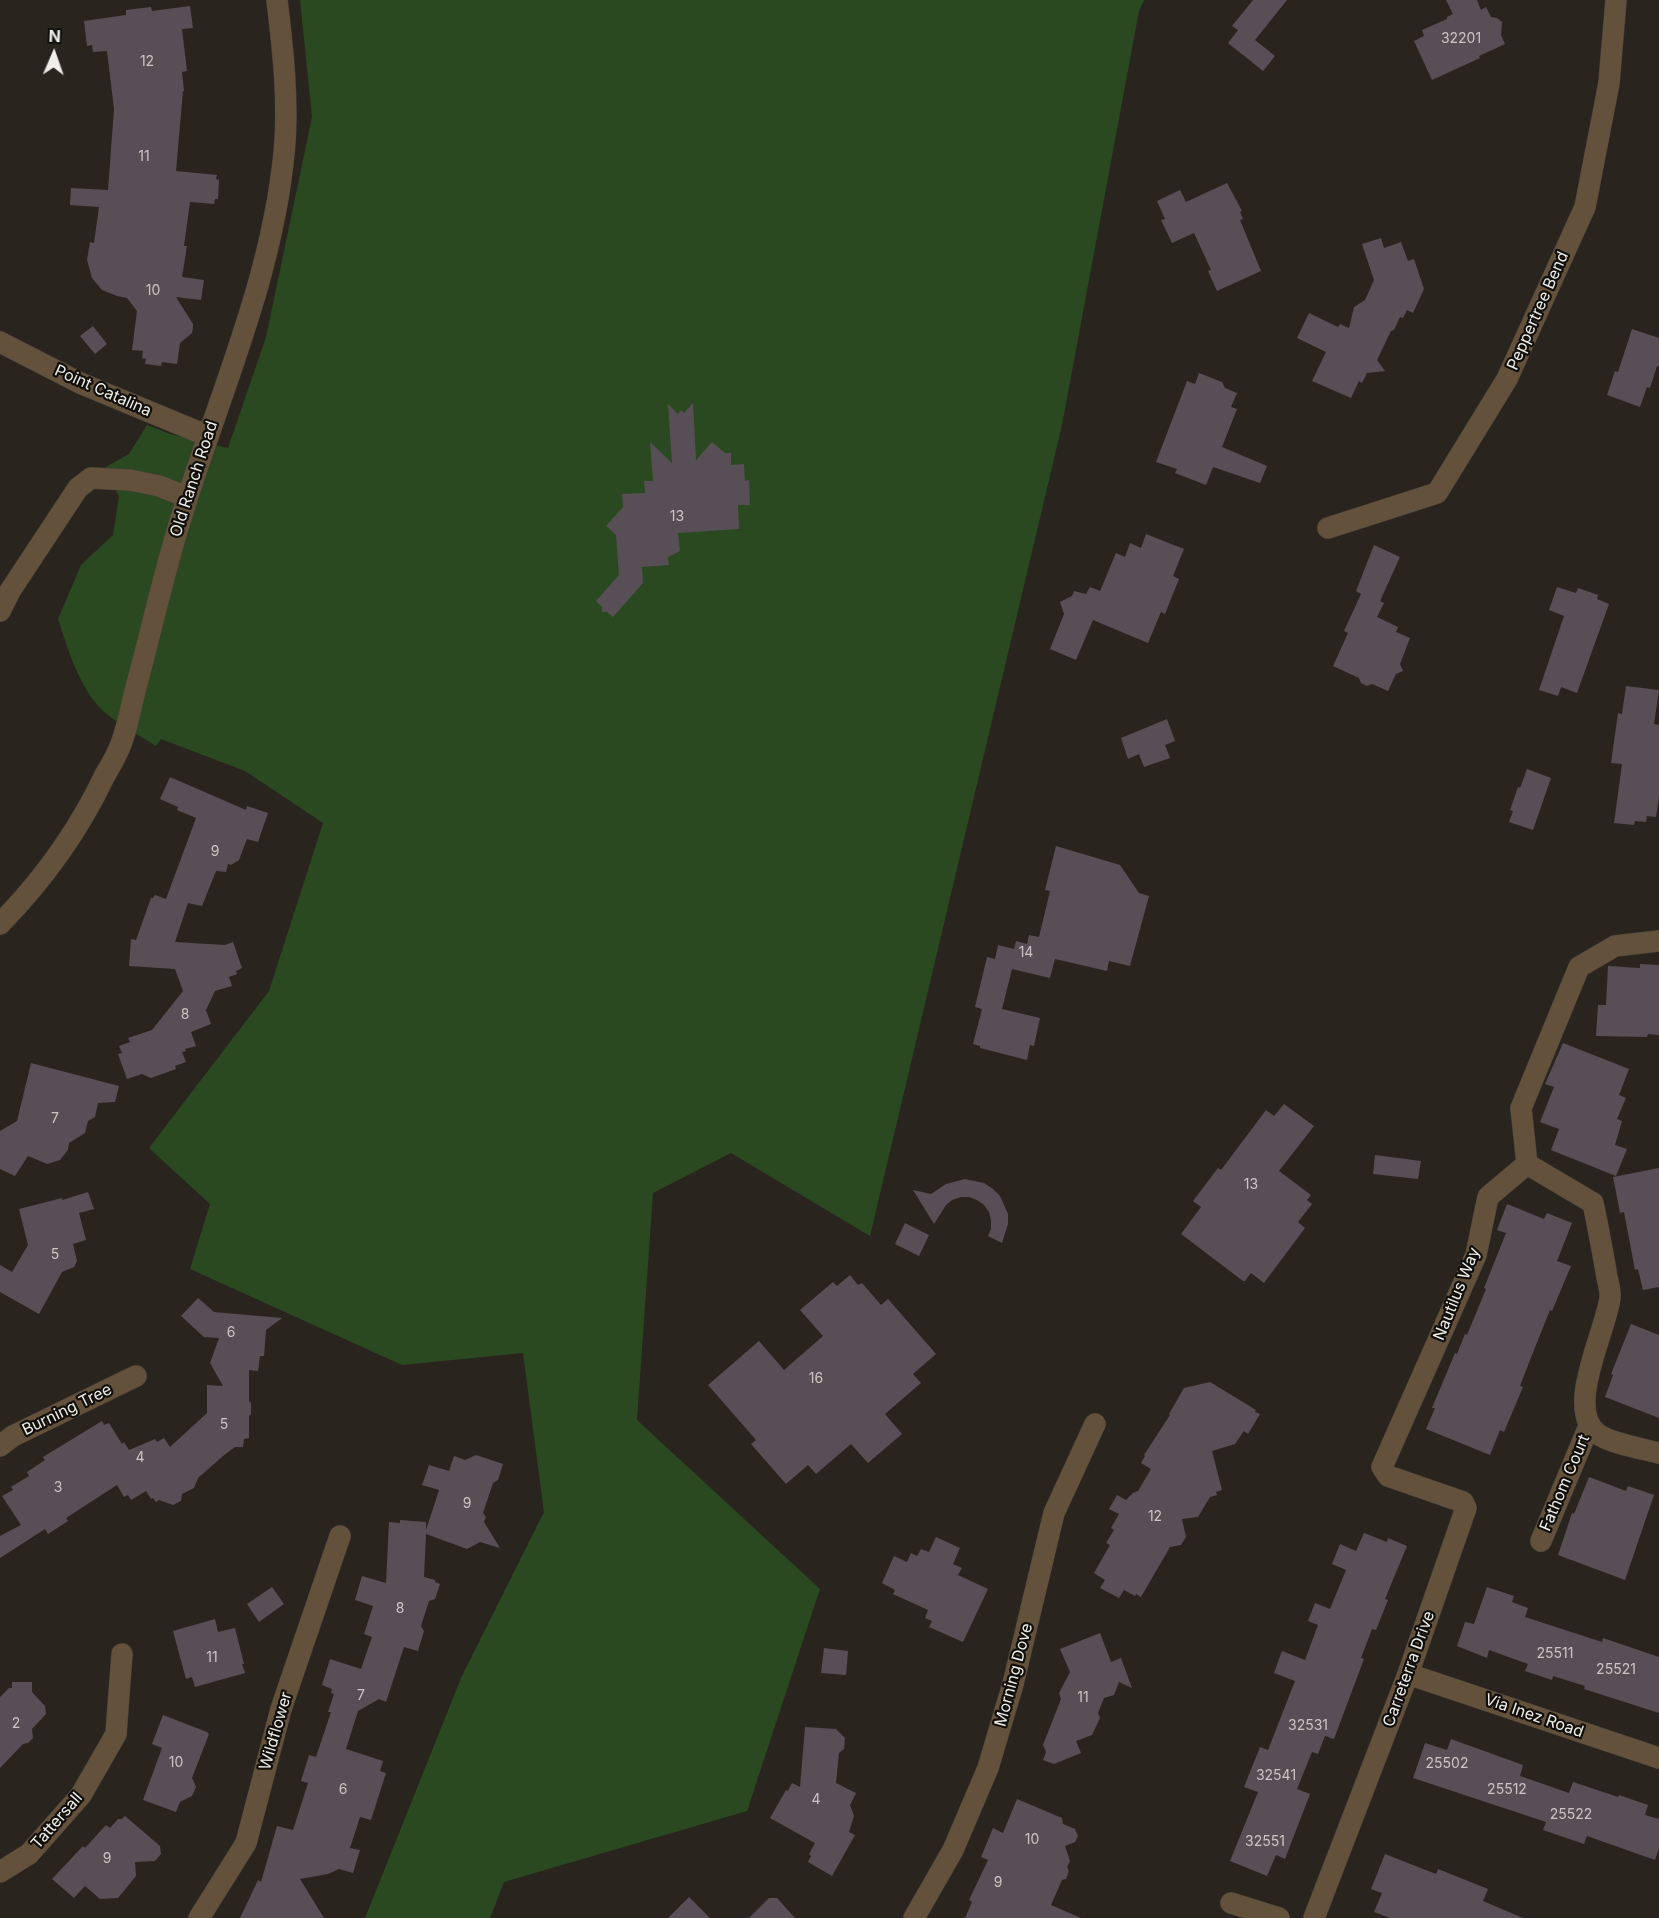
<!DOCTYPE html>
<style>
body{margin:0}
#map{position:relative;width:1659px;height:1918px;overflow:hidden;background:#29251e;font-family:Inter,sans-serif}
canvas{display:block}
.north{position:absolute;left:24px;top:24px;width:60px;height:60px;-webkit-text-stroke:4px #100f0b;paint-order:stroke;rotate:2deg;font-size:16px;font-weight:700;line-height:24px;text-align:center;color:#f0eee9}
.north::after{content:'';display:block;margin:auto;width:21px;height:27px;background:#f0eee9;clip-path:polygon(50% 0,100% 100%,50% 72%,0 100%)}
</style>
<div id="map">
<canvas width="1659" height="1918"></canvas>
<div class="north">N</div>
</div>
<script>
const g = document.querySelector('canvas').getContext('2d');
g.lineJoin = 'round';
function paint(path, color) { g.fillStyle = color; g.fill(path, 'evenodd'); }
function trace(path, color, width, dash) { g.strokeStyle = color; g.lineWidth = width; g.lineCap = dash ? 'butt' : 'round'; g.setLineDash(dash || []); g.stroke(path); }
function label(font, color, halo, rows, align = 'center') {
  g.font = font + ' Inter,sans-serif'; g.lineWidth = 4.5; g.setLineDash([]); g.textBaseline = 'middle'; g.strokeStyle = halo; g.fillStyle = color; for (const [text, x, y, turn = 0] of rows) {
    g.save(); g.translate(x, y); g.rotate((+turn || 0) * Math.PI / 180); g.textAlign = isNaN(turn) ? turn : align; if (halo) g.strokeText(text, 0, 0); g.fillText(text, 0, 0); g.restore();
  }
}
const green = new Path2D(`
 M300,0H1144L1139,11L1062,425L870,1236L731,1153L653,1193L637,1420L820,1589L747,1811L504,1882L490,1918H365L461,1678L544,1512L523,1353L402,1365L190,1269L210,1204L149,1148L269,991L323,823L245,771L161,739L156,746C139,735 117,724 102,710C79,687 68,649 58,619L81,565L113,535L119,497L106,467L129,454L147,425L170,434L228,448L266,337L312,117Z`);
const building = new Path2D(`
 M1253,0H1287L1255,40L1275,56L1263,71L1228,43L1238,30L1232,26Z
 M1446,0H1477L1481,10L1486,7L1491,17L1497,18L1502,22L1501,35L1505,44L1479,56L1480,58L1432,80L1414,41L1424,36L1422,30L1447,19V17L1453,14Z
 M190,6L193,28L182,29L187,71L182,72L184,91H183L176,171L217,175L216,179L219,180L218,199H215L214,204L190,202L184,246H187L182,277L204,280L201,300L176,297L193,324V328L192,333L180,343L177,364L162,362L161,366L145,364L146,359L142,358L143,351L132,350L137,311L127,298L117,296L102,290L92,278L87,260L90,242L94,243L99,207L70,205L71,188L108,190L114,109L107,51L93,52L92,45L87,46L84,21L126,15V10L151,7L152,11Z
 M1227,183L1242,211L1240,212L1243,219L1240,220L1261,271L1217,291L1208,271L1211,270L1194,233L1172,243L1161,220L1165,219L1157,201L1180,190L1186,202Z
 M1381,238L1384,248L1401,242L1408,261L1414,259L1424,289L1413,313L1407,310L1403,318L1400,317L1394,330L1391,331L1377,360L1385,371L1367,373L1362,383L1359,381L1351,398L1312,381L1326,352L1297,338L1309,313L1338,327L1340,324L1349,328L1354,307L1365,300L1374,280L1362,244Z
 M93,326L107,344L95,354L80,336Z
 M1632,329L1659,338V366H1657L1650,388L1647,387L1640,407L1607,395L1615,371L1618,372Z
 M1199,373L1222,382L1225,388L1237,393L1231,407L1237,409L1222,447L1267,466L1260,483L1213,467L1206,485L1175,473L1177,469L1156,462L1187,381L1195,384Z
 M693,403L696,460L712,442L725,453H731V465L744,464L745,481L749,480L750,505H738L739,529L678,533L680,551L668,557L669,565L642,567L643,583L613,617L607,612H602V607L596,601L619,575L616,535L606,526L623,507L622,494L645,493L644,481H653L650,442L672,463L668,404L678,414L681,410L684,413Z
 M1146,534L1184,549L1173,576L1179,579L1165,614L1161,612L1148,643L1093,620L1076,660L1050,649L1064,614L1060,602L1072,596L1074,591L1086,594L1090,587L1100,591L1116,553L1125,557L1130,543L1141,548Z
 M1374,545L1400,557L1380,601L1384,603L1377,617L1398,627L1396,632L1410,638L1400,664L1403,671L1396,674L1388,691L1372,684L1367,686L1361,683L1359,678L1333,666L1348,633L1344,631L1361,594L1356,591Z
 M1557,587L1576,593L1578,588L1598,595L1597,599L1609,604L1577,693L1561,687L1558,696L1539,690L1564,616L1549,610Z
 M1626,686L1659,690L1654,724L1659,725V797L1656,817L1647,816L1646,822L1635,821L1634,825L1614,823L1622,764L1611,763L1618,713L1622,714Z
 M1167,719L1175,741L1165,745L1170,758L1144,767L1139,754L1128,759L1121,738Z
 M1527,769L1551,778L1533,830L1509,822L1513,811L1510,810L1518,787L1520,788Z
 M170,777L246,810L247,806L268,813L258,842L247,839L239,860L231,865L228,864L226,872L216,871L202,906L188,903L175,942L225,945L233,942L242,968L236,971L237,974L229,977L232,986L215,991L206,1010L211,1024L191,1032L196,1046L185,1049L186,1051L182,1052L186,1062L175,1066L176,1069L151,1078L142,1074L127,1079L118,1054L122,1053L119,1046L130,1042L128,1038L152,1030L183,991L175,969L129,966L131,939L136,940L151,898H153L155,895L166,899L196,818L177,810L178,807L160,799Z
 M1056,846L1120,865L1139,893L1149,896L1130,966L1109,961L1107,971L1055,959L1050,978L1012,969L1002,1009L1040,1018L1034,1046L1030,1045L1027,1060L980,1048V1046L973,1044L982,1009L975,1007L987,957L995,959L998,945L1014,949L1016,941L1027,944L1029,935L1039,937L1050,891L1045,890Z
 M1640,964L1659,965V1035L1648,1034L1647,1037L1596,1036L1598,1005H1606L1608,966L1640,968Z
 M1563,1043L1629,1069L1619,1095L1626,1098L1617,1119L1622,1121L1615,1145L1627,1149L1616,1176L1551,1150L1559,1129L1540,1122L1554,1087L1545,1084Z
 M31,1063L119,1086L115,1102L98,1103L95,1117L88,1121L85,1133L69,1143L68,1150L60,1160L47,1164L28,1156L15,1176L0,1169V1131L17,1121Z
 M1284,1104L1314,1126L1279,1171L1311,1195L1307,1200L1312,1204L1298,1222L1305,1228L1264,1283L1251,1273L1245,1281H1243L1181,1234L1201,1207L1193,1201L1218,1168L1221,1170L1266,1110L1274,1116Z
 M1375,1155L1421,1161L1418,1179L1373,1174Z
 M1659,1168V1287L1643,1290L1638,1269L1635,1270L1624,1212L1620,1213L1613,1177Z
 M965,1179L984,1183L993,1189L1000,1196L1008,1214V1224L1002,1243L988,1236L991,1229V1220L989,1212L984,1205L977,1200L969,1197H961L952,1200L946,1205L934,1224L913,1190L931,1194L946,1184Z
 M88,1192L94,1209L79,1213L86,1240L73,1244L77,1261L74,1267L62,1272L39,1314L0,1292V1265L12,1272L28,1245L19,1209L62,1198V1200Z
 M1507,1204L1544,1219L1547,1213L1572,1223L1557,1261L1571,1266L1552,1311L1550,1310L1530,1360L1520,1386L1523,1387L1504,1432L1500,1430L1490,1455L1426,1429L1435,1408H1432L1455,1353L1457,1354L1465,1334L1467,1335L1486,1289L1484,1288L1506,1233L1497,1230Z
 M905,1223L929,1235L919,1256L895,1244Z
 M850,1275L858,1285L862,1283L881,1305L888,1299L936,1354L913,1374L921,1383L885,1414L902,1434L868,1463L851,1444L816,1474L808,1465L786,1484L751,1444L756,1440L708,1385L759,1341L784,1370L823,1336L800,1310L833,1282L837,1286Z
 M198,1298L214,1312L282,1318L266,1330L264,1356H260L258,1371L249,1370V1401L251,1403V1414L249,1416V1438L244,1439L243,1447H235L223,1456L198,1478L194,1488L182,1494L181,1501L173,1505L159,1500L156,1502L153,1498L151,1499L146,1491L131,1500L128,1495L124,1497L117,1485L66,1518L68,1521L48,1534L45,1529L0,1558V1536L21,1525L2,1496L13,1490L11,1487L29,1476L27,1472L45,1460L43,1457L102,1421L104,1425L109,1423L122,1444L124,1442L129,1450L155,1439L157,1442L164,1438L170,1447L207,1413V1385L223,1386L210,1363L219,1338L204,1337L181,1316Z
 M1631,1324L1659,1335V1418L1605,1397L1613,1375L1611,1374Z
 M1210,1382L1256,1410L1255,1412L1260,1414L1248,1434L1244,1431L1235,1444L1212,1451L1222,1490L1216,1492L1217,1495L1210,1497L1198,1517L1182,1519L1186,1537L1181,1545L1170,1547L1141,1597L1136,1594L1135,1596L1124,1590L1119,1598L1100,1588L1105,1580L1094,1573L1110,1545L1106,1543L1114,1530L1111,1528L1119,1514L1109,1509L1117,1495L1126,1500L1133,1493L1138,1491L1151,1469L1141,1463L1145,1456L1144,1455L1170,1415L1169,1414L1184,1388Z
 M476,1455L503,1464L498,1480L493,1483L483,1513L486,1517L484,1522L500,1548L480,1542L467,1549L426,1534L424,1577L435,1580V1582L440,1584L435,1599L429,1601L421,1626L424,1631L418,1651L404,1647L386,1702L379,1699L358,1711L346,1749L383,1761L380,1771L386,1773L371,1820L360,1817L350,1848L360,1850L353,1873L339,1869L328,1874L300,1879L324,1918H240L258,1880L261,1882L277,1826L293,1830L308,1783L301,1781L309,1755L316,1757L331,1712H328L334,1694L331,1693L332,1689L322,1685L330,1659L361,1669L372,1637L364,1634L373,1606L355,1600L362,1576L386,1583L389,1522L400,1523V1520L426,1522V1530L439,1490L422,1485L429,1465L449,1471L454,1456L465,1460Z
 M1589,1477L1626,1491L1628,1486L1654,1495L1625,1580L1558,1555L1572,1513L1574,1514Z
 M1364,1533L1387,1542L1388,1538L1407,1546L1385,1599L1388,1600L1376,1630L1372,1629L1361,1658L1364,1659L1334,1739L1325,1736L1318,1754L1312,1752L1297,1789L1310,1794L1285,1859L1276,1855L1267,1876L1230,1861L1258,1792L1244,1787L1260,1747L1268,1750L1295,1681L1274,1673L1282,1651L1305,1660L1318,1625L1308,1621L1315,1603L1330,1609L1346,1570L1332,1564L1340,1544L1356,1551Z
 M936,1537L960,1548L953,1564L962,1568L958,1575L988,1589L963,1642L929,1627L932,1621L925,1618L928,1610L893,1594L895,1590L882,1583L894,1556L907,1562L911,1553L917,1556L921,1549L929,1552Z
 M272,1587L284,1604L259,1622L247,1604Z
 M1487,1587L1514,1596L1512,1602L1528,1608L1525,1617L1602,1642L1603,1638L1659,1657V1713L1584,1689L1585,1686L1553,1676L1552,1680L1525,1671L1528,1664L1489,1650L1487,1658L1457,1646L1465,1622L1474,1624Z
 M215,1619L218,1632L235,1628L244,1664H242L245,1673L195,1687L192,1677L186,1679L173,1631Z
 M1100,1633L1111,1662L1121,1658L1132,1688L1119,1682L1114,1695L1104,1698L1098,1713L1100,1718L1092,1735L1076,1741L1081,1753L1054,1764L1043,1760L1046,1752L1043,1745L1061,1699L1059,1693L1070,1672L1060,1649Z
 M824,1648L848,1651L846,1675L821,1673Z
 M12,1682H32V1692L45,1706L46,1714L32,1729L33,1738L28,1743L23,1744L0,1768V1697L9,1688H12Z
 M163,1715L207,1732L209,1734L192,1778L196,1787L192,1796L180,1802L176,1812L143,1800L162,1748L152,1744Z
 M805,1727L836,1729L845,1738L844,1749L839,1753L836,1783L856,1793L850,1805L854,1816L849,1832L855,1835L832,1876L808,1862L811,1856L809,1854L815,1843L770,1818L786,1790L788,1791L792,1783L800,1787Z
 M1451,1739L1523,1765L1520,1776L1569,1793L1573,1782L1618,1797L1619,1795L1648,1805L1645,1815L1659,1819V1848L1655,1860L1587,1836L1584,1844L1543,1830L1546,1822L1413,1778L1425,1743L1447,1750Z
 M1017,1799L1062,1818L1063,1824L1075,1829L1078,1836L1075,1842L1065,1846L1070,1861L1067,1867L1069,1871L1066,1879L1062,1880L1051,1905L1081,1918H965L972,1902L969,1900L988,1860L981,1857L993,1828L1003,1833Z
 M125,1816L160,1846L161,1854L155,1861L135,1862L136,1876L118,1898L100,1899L85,1886L74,1898L52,1879L83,1846L85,1848L106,1825L110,1828L118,1819H122Z
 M1385,1854L1436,1874L1438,1869L1488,1889L1483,1901L1523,1918H1390L1374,1912L1382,1893L1371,1889Z
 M689,1897L710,1918H668Z
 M769,1898H777L795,1918H749Z`);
const minor = new Path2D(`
 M0,342L80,383L208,436
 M1328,528L1437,493L1507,379L1585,207L1609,83L1616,0
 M0,611L10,591L78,488L91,478L130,480L159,486L187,497
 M0,924C42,881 79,830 105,775C111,765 117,755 121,744C128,726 131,706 136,687C152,629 164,571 182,515C219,395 272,279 284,153C289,103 283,50 277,0
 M1527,1164L1593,1203C1598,1226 1602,1249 1606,1271C1607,1280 1611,1290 1610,1298C1606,1331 1564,1410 1598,1434C1609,1443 1644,1449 1659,1453
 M0,1446L13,1436L136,1376
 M1541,1541L1589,1426
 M1408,1674L1659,1758
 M0,1872L29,1854L81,1795L116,1734L122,1654
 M1231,1903L1279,1918
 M199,1918L246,1843L281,1709L340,1536
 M914,1918L953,1850L988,1768L1013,1684L1054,1513L1095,1424
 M1314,1918L1408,1674L1466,1508L1463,1502L1388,1476L1382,1467L1476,1255L1488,1197L1527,1164L1521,1108L1579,967L1615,946L1659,941`);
const numberNames = [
 ["32201",1461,39],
 ["12",147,62],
 ["11",144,157],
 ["10",153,291],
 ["13",677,517],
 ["9",215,852],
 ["14",1026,953],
 ["8",185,1015],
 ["7",55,1119],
 ["13",1251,1185],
 ["5",55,1255],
 ["6",231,1333],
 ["16",816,1379],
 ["5",224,1425],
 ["4",140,1458],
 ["3",58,1488],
 ["9",467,1504],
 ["12",1155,1517],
 ["8",400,1609],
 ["25511",1555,1654],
 ["11",212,1658],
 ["25521",1616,1670],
 ["7",361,1696],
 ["11",1083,1698],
 ["2",16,1724],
 ["32531",1308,1726],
 ["10",176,1763],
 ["25502",1447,1764],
 ["32541",1276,1776],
 ["6",343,1790],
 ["25512",1507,1790],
 ["4",816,1800],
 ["25522",1571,1815],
 ["10",1032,1840],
 ["32551",1265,1842],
 ["9",107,1859],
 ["9",998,1883]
];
const streetNames = [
 ["Peppertree Bend",1538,311,-66],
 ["Point Catalina",103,391,24],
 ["Old Ranch Road",194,479,-72],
 ["Nautilus Way",1457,1294,-68],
 ["Burning Tree",67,1410,-26],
 ["Fathom Court",1565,1483,-67],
 ["Carreterra Drive",1409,1669,-70],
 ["Morning Dove",1014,1675,-75],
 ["Via Inez Road",1534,1716,19],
 ["Wildflower",276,1731,-74],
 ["Tattersall",57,1821,-49]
];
paint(green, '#2a4920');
paint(building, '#574f55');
trace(minor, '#45413a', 22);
trace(minor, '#64513c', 21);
label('14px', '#cac6c4', null, numberNames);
label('16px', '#f0eee9', '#100f0b', streetNames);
</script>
